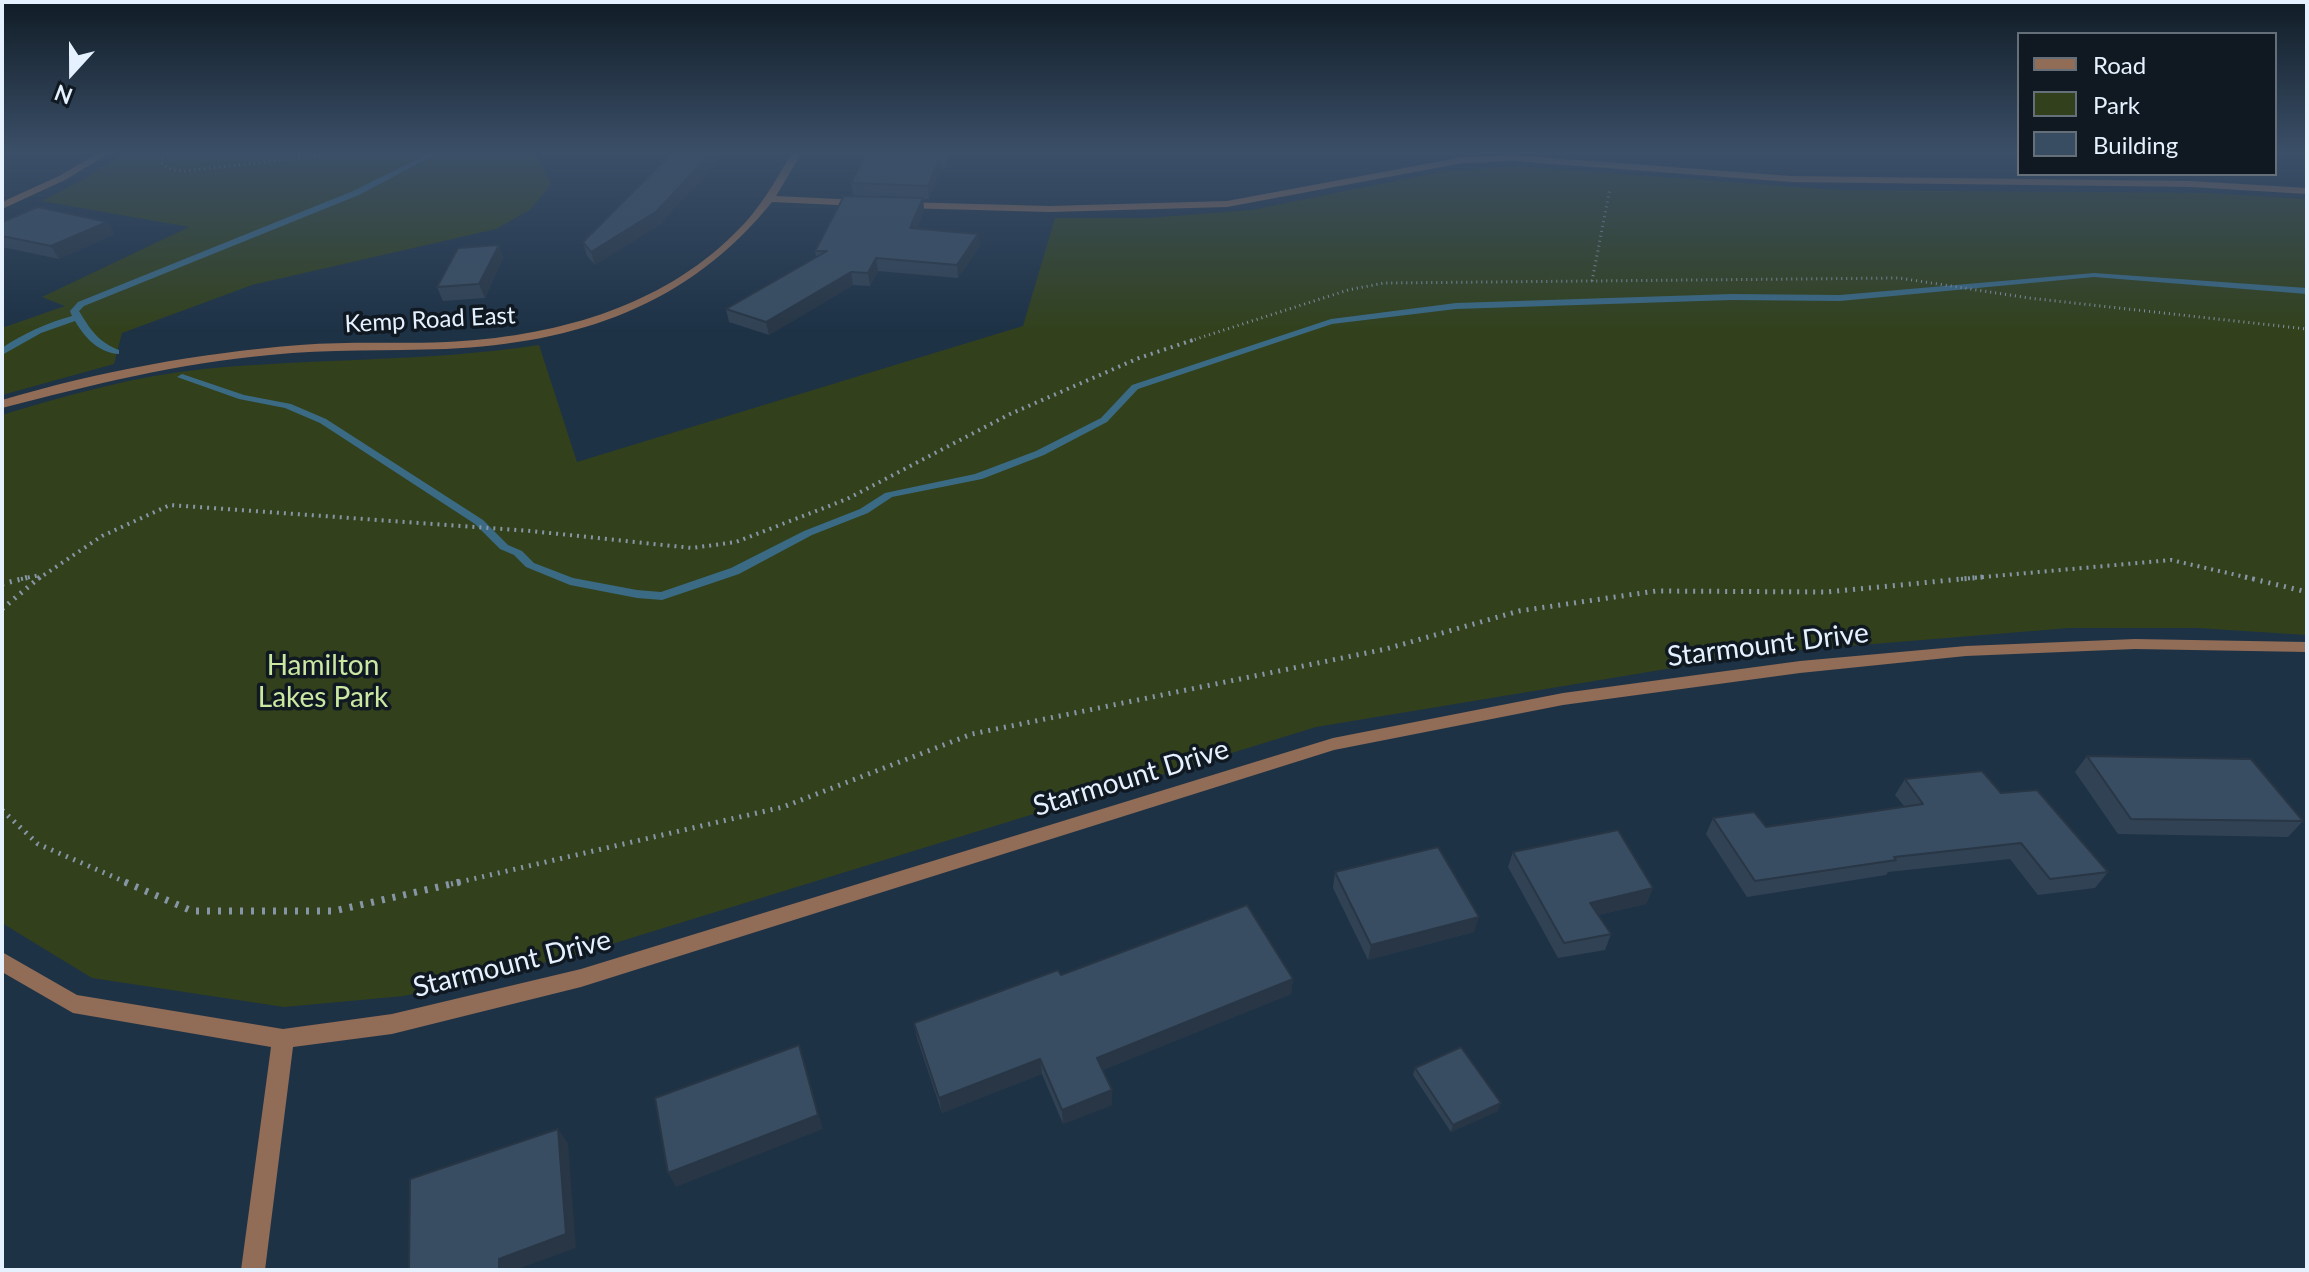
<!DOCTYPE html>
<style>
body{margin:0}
#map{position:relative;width:2309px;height:1272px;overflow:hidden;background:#1e3246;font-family:Lato,sans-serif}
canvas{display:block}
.frame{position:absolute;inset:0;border:4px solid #e5f1fe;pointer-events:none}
.legend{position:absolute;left:2017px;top:32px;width:260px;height:144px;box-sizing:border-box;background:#101922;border:2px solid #656f7a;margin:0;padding:10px 14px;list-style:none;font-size:24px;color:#e5f1fe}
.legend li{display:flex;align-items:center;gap:16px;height:40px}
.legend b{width:40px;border:2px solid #656f7a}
.north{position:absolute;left:32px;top:32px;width:80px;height:80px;-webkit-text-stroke:6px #101922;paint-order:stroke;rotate:201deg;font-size:22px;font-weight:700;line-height:32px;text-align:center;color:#e5f1fe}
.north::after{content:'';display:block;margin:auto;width:28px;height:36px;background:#e5f1fe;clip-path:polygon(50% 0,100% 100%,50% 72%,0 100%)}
</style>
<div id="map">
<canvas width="2309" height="1272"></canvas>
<div class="frame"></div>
<ul class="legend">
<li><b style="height:10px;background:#916c56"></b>Road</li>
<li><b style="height:22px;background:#32411b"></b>Park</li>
<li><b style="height:22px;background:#394d62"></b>Building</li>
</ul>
<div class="north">N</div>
</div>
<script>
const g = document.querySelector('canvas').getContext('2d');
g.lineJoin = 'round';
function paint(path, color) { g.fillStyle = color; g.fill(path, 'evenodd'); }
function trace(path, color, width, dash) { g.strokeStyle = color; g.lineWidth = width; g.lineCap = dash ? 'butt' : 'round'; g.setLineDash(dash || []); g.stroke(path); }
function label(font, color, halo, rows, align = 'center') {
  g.font = font + ' Lato,sans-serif'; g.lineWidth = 7; g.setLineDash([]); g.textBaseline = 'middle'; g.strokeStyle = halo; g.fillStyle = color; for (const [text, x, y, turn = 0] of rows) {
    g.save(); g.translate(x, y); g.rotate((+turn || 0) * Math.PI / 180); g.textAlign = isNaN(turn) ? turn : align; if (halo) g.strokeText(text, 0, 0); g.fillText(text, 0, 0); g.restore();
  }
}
const green = new Path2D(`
 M122,154H537L551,184L531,209L496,229L252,285L122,333L114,364L2,395V328L65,306L42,297L189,227L42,201L84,179Z
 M1516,166L1836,190L2203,193L2307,199V635L2197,628H2069L1763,653L1316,727L576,955L404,996L284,1007L92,978L2,923V415C68,395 135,376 204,369C316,358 428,362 539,345L577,462L1023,326L1055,218H1148L1251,210L1445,171Z`);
const stream = new Path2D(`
 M428,154H436L359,195L84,306L79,311C90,329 98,342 119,350V354C99,353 85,338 75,321L41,333L2,355V348C24,333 47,323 72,316L70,311L78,302L353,191Z
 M2094,273L2307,288V294L2094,277L1840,301L1731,300L1456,309L1332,324L1138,389L1107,422L1044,455L982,479L892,497L868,513L812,535L739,574L662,600L637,598L570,585L526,567L514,555L500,549L475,524L320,423L285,408L239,399L177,377L182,374L244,395L291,404L326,419L483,520L508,545L522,551L534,563L573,578L637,590L661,592L731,568L804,531L860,509L885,493L975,474L1036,451L1101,418L1132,385L1331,319L1456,303L1731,294L1840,295Z`);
const pathFar3 = new Path2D(`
 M164,154L161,163L172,170L185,171L335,154
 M1592,281L1610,188
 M1190,341L1348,290L1384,283L1899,278L2029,298L2307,329`);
const pathFar2 = new Path2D(`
 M21,579L40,575
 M38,579L102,536L170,505L531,531L692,548L736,542L847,499L1010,414L1139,358L1196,339
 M1961,579L2171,560L2254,579`);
const pathFar1 = new Path2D(`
 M2245,577L2307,592
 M2,584L29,577
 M2,609L40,577
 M2,810L38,844L130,884
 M451,884L783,807L972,734L1386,649L1519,611L1656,591L1827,592L1983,577`);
const path = new Path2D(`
 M125,882L192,911H334L460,882`);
const minor = new Path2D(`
 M96,154H108L65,180L2,209V202L59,176Z
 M791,154H801L776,196L860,200L865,203L860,206L772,202C688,306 577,343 446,349C387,351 329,349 270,355C178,363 91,385 2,408V400C100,371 199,353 300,345C349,341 398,344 446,342C551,337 659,309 735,233C759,210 775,182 791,154Z
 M1513,155L1791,176L2191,181L2307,188V194L2191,187L1791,182L1513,161L1463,163L1227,207L1050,212L903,208L898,205L903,202L1050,206L1227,201L1463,157Z
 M2135,639L2307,642V652L2135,649L1966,656L1800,673L1563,705L1334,750L581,987L392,1034L293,1047L265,1270H241L271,1047L73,1013L2,972V952L77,995L283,1029L392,1014L581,969L1333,738L1563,693L1800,661L1966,646Z`);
const wall = new Path2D(`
 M671,154H722V156L660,224L595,265L587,256L583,242Z
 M866,154H949L947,167H942L929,199L853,196L851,183Z
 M923,198L924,210L917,228L978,234L980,246L958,278L878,271L870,286L853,285L769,335L729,322L726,309L816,257L815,251Z
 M2,222H107L115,234L59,259L2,247Z
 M499,245L503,258L485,298L443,301L437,287Z
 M2087,756L2303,821L2288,837L2118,834L2075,772Z
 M1905,779L2001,793L2108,872L2095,888L2038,895L2010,859L1888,872L1886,875L1747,897L1706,834L1713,818L1766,827L1904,806L1895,795Z
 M1513,852L1653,888L1646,904L1598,915L1611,934L1605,950L1558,958L1508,867Z
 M1335,872L1474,932L1368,960L1333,888Z
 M1061,975L1293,979L1291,994L1103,1070L1112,1105L1063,1124L1042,1074L942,1113L917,1038L914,1023Z
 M1415,1068L1498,1111L1451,1132L1413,1075Z`);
const shadedWall = new Path2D(`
 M710,154H722V156L660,224L595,265L591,252Z
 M946,154H949L947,167L946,155Z
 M941,155L942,167L929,199L928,186Z
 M923,198L924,210L912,240L910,228Z
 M107,222L115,234L59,259L51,246Z
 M978,234L980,246L958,278L957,265Z
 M499,245L503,258L485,298L479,284Z
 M876,258L878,271L870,286L868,273Z
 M851,272L853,285L769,335L766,322Z
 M1653,888L1646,904L1584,918L1590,903Z
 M1479,917L1474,932L1368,960L1371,945Z
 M1293,979L1291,994L1098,1072L1097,1058Z
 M799,1045L823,1129L676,1187L668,1173Z
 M1040,1059L1042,1074L942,1113L939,1098Z
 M1112,1090V1105L1063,1124L1062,1110Z
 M1501,1103L1498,1111L1451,1132L1453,1125Z
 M558,1129L568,1143L576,1248L515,1270H499V1259Z`);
const building = new Path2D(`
 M671,154H710L657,211L591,252L583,242Z
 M866,154H946V155H941L928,186L851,183Z
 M844,196L923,198L910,228L978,234L957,265L876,258L868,273L851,272L766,322L726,309L827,251H815Z
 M38,207L107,222L51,246L2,236V222Z
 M499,245L479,284L437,287L458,248Z
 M2087,756L2251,759L2303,821L2131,819Z
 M1982,771L2001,793L2037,790L2108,872L2050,879L2021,843L1894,857L1896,860L1755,881L1713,818L1754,812L1766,827L1923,804L1905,779Z
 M1618,830L1653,888L1590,903L1611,934L1564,943L1513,852Z
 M1438,847L1479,917L1371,945L1335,872Z
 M1247,905L1293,979L1097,1058L1112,1090L1062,1110L1040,1059L939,1098L914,1023L1058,970L1061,975Z
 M799,1045L818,1115L668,1173L655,1098Z
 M1461,1047L1501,1103L1453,1125L1415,1068Z
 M558,1129L566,1234L499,1259V1270H409L410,1179Z`);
const farStreetnames = [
 ["Kemp Road East",430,320,-3]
];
const streetNames = [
 ["Starmount Drive",1768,645,-7],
 ["Starmount Drive",1131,778,-17],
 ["Starmount Drive",512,964,-14]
];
const parkNames = [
 ["Hamilton",323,666],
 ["Lakes Park",323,698]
];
paint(green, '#32411b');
paint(stream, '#3b6a85');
trace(pathFar3, '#8696a6', 3, [1, 4]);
trace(pathFar2, '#8696a6', 4, [2, 5]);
trace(pathFar1, '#8696a6', 5, [2, 6]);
trace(path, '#8696a6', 7, [3, 8]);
paint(minor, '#916c56');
paint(wall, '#314254');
paint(shadedWall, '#283645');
paint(building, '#394d62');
trace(building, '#283645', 2);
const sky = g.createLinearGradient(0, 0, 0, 332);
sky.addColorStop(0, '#101c26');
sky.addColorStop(0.46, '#3b4f68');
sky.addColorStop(1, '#3b4f6800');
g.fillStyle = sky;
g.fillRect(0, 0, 2309, 332);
label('24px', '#e5f1fe', '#101922', farStreetnames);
label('28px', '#e5f1fe', '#101922', streetNames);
label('28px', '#cbe8a2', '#101922', parkNames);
</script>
